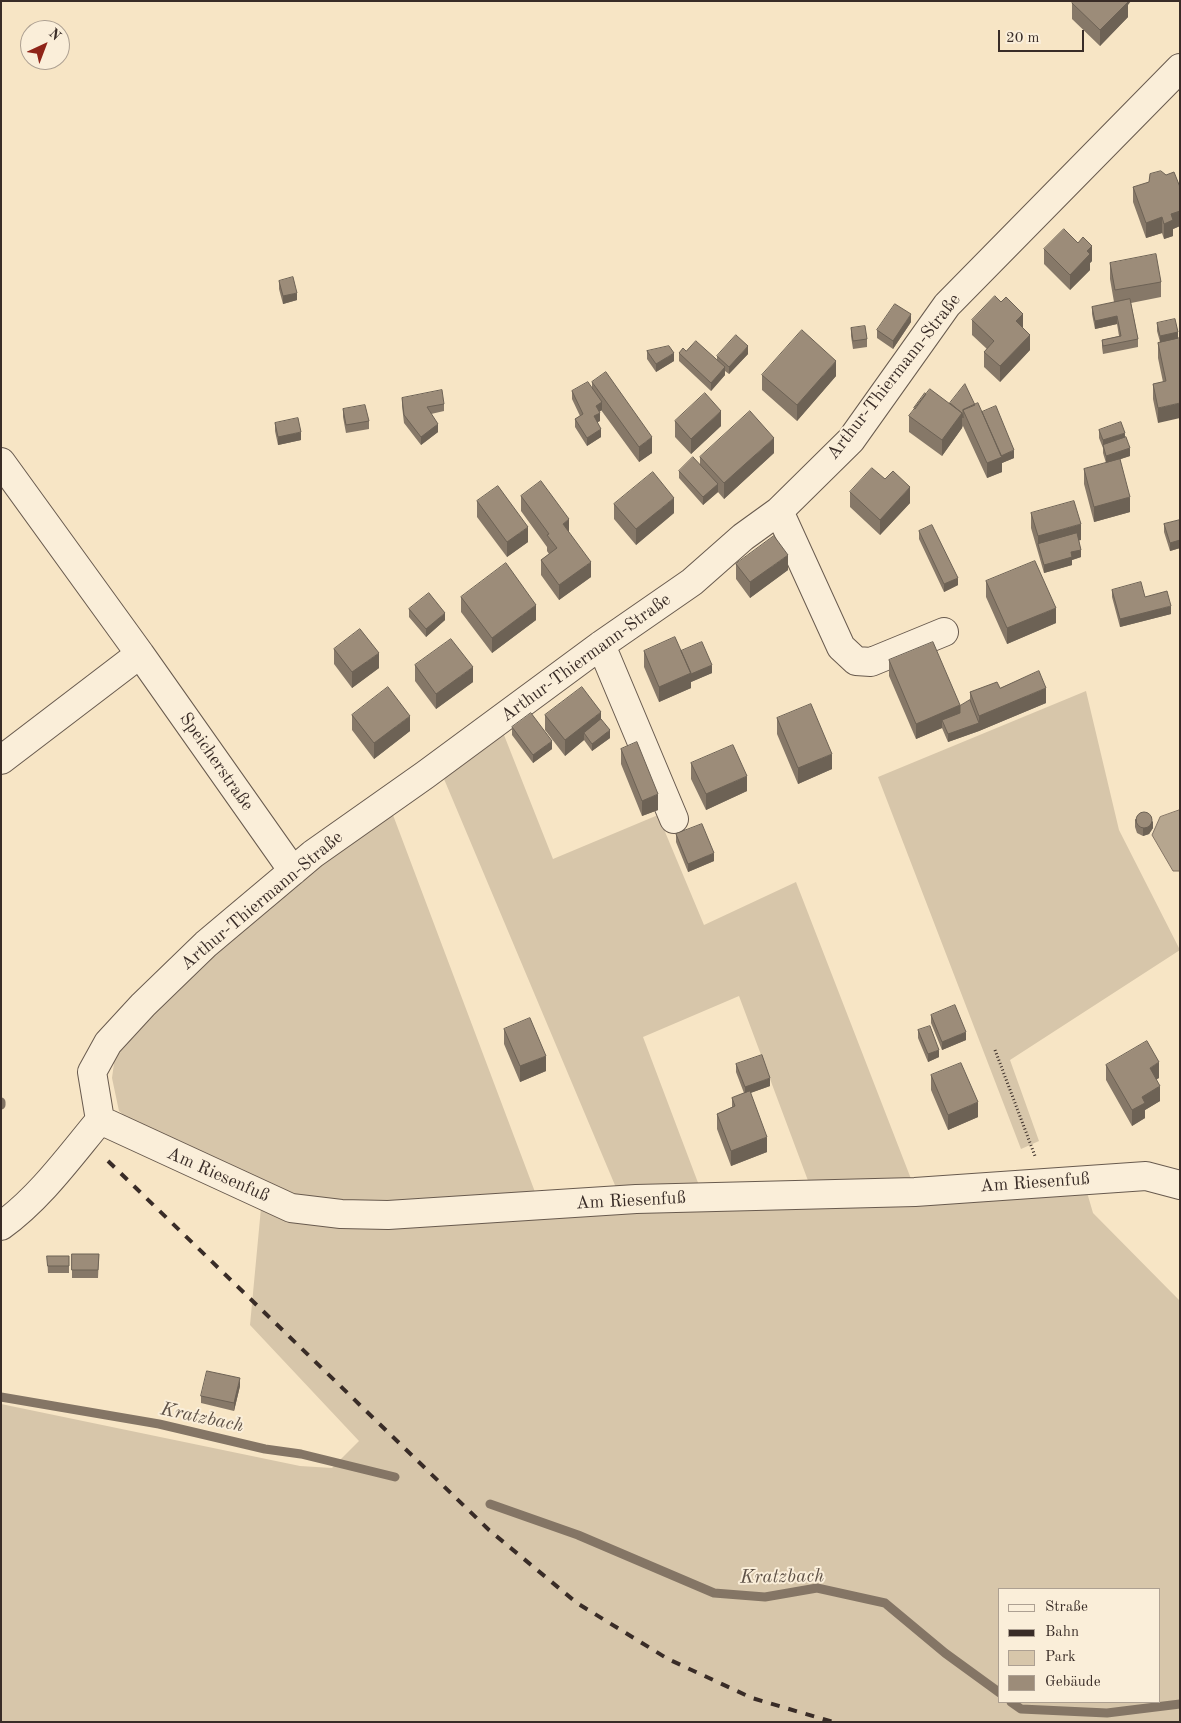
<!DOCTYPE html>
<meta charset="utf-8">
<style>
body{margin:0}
#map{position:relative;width:1181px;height:1723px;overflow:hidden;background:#f7e5c5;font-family:"Old Standard TT",serif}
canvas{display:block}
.frame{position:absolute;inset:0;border:2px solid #392c27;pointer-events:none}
.legend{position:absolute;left:998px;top:1588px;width:162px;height:115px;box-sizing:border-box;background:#faeed9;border:1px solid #ada092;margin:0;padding:6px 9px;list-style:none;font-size:15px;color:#392c27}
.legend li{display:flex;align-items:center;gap:10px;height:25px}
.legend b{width:25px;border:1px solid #ada092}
.north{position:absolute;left:20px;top:20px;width:50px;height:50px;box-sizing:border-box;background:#faeed9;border:1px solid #ada092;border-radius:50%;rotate:43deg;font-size:14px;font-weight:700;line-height:20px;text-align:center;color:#392c27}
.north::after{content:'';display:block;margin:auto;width:18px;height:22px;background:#8f2418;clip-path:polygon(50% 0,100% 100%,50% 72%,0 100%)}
.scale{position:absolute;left:998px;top:30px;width:86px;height:22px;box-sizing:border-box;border:2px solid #392c27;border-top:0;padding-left:6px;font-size:15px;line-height:18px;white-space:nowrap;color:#392c27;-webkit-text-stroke:4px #faeed9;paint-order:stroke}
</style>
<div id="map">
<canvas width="1181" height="1723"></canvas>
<div class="frame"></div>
<ul class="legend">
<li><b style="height:6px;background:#faeed9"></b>Straße</li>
<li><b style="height:6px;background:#392c27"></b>Bahn</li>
<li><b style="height:14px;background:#d7c6aa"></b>Park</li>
<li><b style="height:14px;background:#9c8c79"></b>Gebäude</li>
</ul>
<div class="north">N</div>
<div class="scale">20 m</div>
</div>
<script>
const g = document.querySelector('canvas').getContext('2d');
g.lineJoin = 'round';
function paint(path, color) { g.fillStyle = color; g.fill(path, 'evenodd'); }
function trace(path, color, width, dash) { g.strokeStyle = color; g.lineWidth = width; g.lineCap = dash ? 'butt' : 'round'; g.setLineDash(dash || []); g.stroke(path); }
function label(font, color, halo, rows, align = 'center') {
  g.font = font + ' "Old Standard TT",serif'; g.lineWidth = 4; g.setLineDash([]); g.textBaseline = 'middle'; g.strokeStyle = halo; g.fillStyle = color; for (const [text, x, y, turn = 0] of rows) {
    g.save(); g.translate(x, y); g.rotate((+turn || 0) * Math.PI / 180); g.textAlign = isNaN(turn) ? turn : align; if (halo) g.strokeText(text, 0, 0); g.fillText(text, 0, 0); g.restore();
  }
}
const green = new Path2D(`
 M1086,691L1119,830L1180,950L1010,1060L1039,1141L1021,1149L878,777Z
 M504,735L553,859L658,815L704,925L796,882L913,1184L810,1186L739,996L643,1037L700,1188L617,1190L444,779Z
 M393,815L535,1192L382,1205L301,1201L137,1127L119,1111L112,1078L115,1056L145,1021L212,954L313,867Z
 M1086,1189L1093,1213L1180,1301V1722H1V1404L300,1466L332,1468L359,1441L250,1325L261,1208L452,1219ZM1000,1589H1160V1702H1000Z`);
const water = new Path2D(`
 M1180,810V871H1173L1152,835L1160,817Z`);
const stream = new Path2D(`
 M1,1102V1105
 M1,1397L159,1424L265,1449L301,1454L395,1477
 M490,1504L578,1535L714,1593L765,1597L817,1588L885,1603L945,1653L1000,1693
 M1011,1702L1021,1709L1107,1713L1180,1704`);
const path = new Path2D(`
 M995,1050L1035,1156`);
const minor = new Path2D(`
 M1,462L140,654
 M779,511L841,647L856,661L871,662L944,632
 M601,645L674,819
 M1,760L140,654L293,871
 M100,1120L291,1208L341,1214L388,1215L636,1199L915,1192L1146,1176L1180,1185
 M1,1226C40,1198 70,1156 100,1120L92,1072L108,1043L143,1005L206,944L313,854L425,775L601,645L692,582L743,537L779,511L851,440L947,305L1180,68`);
const rail = new Path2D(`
 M108,1161L489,1530L577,1603L668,1659L752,1698L833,1722`);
const wall = new Path2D(`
 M1072,3L1128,5V17L1100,46L1072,19Z
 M1133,187H1180V226L1173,229V236L1164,239L1162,233L1146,238L1133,202Z
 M1078,243L1092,261L1090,263V270L1070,290L1044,264V249Z
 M1110,263L1161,282V297L1131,303L1138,339V347L1103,354L1102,347V340L1119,336L1117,324L1095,329L1092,314V307L1114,302L1110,279Z
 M279,281L297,300L283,304L279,289Z
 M972,320L1023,328L1030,350L1000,382L984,367V352L987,349L972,335Z
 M911,322L893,349L877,338V330Z
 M1157,323L1178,332L1158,423L1153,399V384L1163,382L1158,358V343L1160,342L1157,331Z
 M851,328L867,339V347L853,349L851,336Z
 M647,351L674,361L656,372L647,359Z
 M686,351L717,360V356L748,354L729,374L725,371V375L711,391L679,361V353Z
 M762,375L836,376L797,421L762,390Z
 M592,382L652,453L639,462L601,410L599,412L600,421L597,422L601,437L587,446L575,427V419L580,416L572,399V391L592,388Z
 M402,398L444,404V411L431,414L438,432L421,445L404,423L402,406Z
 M950,403L975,405L982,412L1014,458L1002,463V472L987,478L963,426L962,428L942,456L909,432V416L914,411V408Z
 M343,409L369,421V429L346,433L343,417Z
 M675,421L721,426L691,454L675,437Z
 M275,423L301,440L278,445L275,431Z
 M1099,430L1125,438L1130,456L1120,459L1130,512L1094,522L1084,484V469L1106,463L1103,453V448L1099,438Z
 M774,453L724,499L718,492L703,505L679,478V471L700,464V457Z
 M850,492L910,503L880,535L850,507Z
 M521,496L569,532L591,577L559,600L541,575V560L549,554L547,551V547L521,511Z
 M477,501L528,542L507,557L477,517Z
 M614,504L674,513L636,545L614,519Z
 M1031,513L1081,540H1079L1081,557L1072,560V565L1044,573L1031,528Z
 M1180,520V548L1170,551L1164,532V524Z
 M919,531L958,585L944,592L919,539Z
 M736,564L788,570L750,598L736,579Z
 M986,581L1056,623L1007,644L986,597Z
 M1112,590L1171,614L1120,627L1112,597Z
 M461,597L536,620L492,653L461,612Z
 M409,609L445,620L426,637L409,617Z
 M334,649L379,668L352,688L334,664Z
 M644,651H681L712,673L691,682V688L659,702L644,667Z
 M889,660L960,706L970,700V692L1000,688L1046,703L979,731L948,742L942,728L916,739L889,676Z
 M415,665L473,682L436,709L415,681Z
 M352,715L410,731L374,759L352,730Z
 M545,715L601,719L610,738L592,751L584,740L565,756L545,730Z
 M777,718L832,769L798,784L777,734Z
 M512,727L552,749L533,763L512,735Z
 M621,749L658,810L642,816L621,764Z
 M691,763L747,791L706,810L691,779Z
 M1135,819L1153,828L1149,834L1143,836L1137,833L1135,827Z
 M676,834L714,861L688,872L676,842Z
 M931,1015L966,1040L942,1050L931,1023Z
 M504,1029L546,1071L520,1082L504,1044Z
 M918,1030L939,1057L928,1062L918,1038Z
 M736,1064L770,1086L750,1093L767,1152L731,1166L717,1129V1114L732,1107V1098L744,1093L736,1072Z
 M1106,1065L1159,1078L1156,1079L1160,1101L1145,1110V1118L1132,1126L1106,1080Z
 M931,1075L978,1117L948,1130L931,1090Z
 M72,1254H99L98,1278H72Z
 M47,1256H69V1273H48Z
 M240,1386L234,1411L201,1403V1396Z`);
const shadedWall = new Path2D(`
 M1122,1H1131L1128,5V17L1100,46V30Z
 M1180,211V226L1173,229V236L1164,239V224L1171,214Z
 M1162,217V233L1146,238V223Z
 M1092,246V261L1090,263V270L1070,290V275L1087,251Z
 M297,293V300L283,304V296Z
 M911,314V322L893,349V341Z
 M1023,314V329L1016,321Z
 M1117,316V324L1095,329V321Z
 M1178,332V340L1160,344V336Z
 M1030,335V350L1000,382V366Z
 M748,346V354L729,374V367Z
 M674,353V361L656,372V364Z
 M836,361V376L797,421V405Z
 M725,367V375L711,391V383Z
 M602,402V410L596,414V406Z
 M1180,403V418L1158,423V408Z
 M721,411V426L691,454V439Z
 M600,413V421L594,424V416Z
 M962,413V428L942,456V440Z
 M438,424V432L421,445V437Z
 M601,429V437L587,446V438Z
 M301,432V440L278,445V437Z
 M1125,433V441L1103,445V440Z
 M652,437V453L639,462V447Z
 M774,438V453L724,499V483Z
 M1130,448V456L1106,464V456Z
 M1014,450V458L1002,463V472L987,478V463Z
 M718,484V492L703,505V497Z
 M910,487V503L880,535V520Z
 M1130,497V512L1094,522V507Z
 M674,498V513L636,545V529Z
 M569,519V535L563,524Z
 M1081,524V540L1040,551L1038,544V536Z
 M528,527V542L507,557V542Z
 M1180,540V548L1170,551V543Z
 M1081,550V557L1072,560V565L1044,573V565L1071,552Z
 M788,555V570L750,598V582Z
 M591,562V577L559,600V585Z
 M958,578V585L944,592V584Z
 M536,605V620L492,653V638Z
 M1171,606V614L1120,627V619Z
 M1056,608V623L1007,644V628Z
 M445,613V620L426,637V629Z
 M379,653V668L352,688V672Z
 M712,665V673L691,682V688L659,702V687L691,673Z
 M473,667V682L436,709V694Z
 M1046,688V703L979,731L948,742V734L979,723V716Z
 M960,705V721L942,720V728L916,739V724Z
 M601,712V727L584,733V740L565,756V740Z
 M410,716V731L374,759V743Z
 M610,730V738L592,751V744Z
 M552,741V749L533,763V755Z
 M832,754V769L798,784V768Z
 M747,776V791L706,810V794Z
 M658,794V810L642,816V801Z
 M1153,821V828L1149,834L1143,836V828Z
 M714,853V861L688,872V864Z
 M966,1032V1040L942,1050V1042Z
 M939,1050V1057L928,1062V1054Z
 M546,1056V1071L520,1082V1066Z
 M1159,1062V1078L1150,1083V1068Z
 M770,1078V1086L745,1095V1087Z
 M1160,1086V1101L1145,1110V1118L1132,1126V1110L1142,1097Z
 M978,1102V1117L948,1130V1115Z
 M767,1137V1152L731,1166V1151Z
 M240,1378V1386L234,1411V1403Z`);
const building = new Path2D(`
 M1074,1H1127L1128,2L1100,30L1072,3Z
 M1161,171L1166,175L1174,172L1180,187V211L1171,214L1173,220L1164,224L1162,217L1146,223L1133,187L1149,182L1150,174Z
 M1064,229L1078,243L1083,237L1092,246L1087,251L1090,254L1070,275L1044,249Z
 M1156,254L1161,282L1115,290L1110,263Z
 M293,277L297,293L283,296L279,281Z
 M995,296L1001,302L1006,297L1023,314L1016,321L1030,335L1000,366L984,352L994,341L972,320Z
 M1130,299L1138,339L1103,346L1102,340L1121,336L1117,316L1095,321L1092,307Z
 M895,304L911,314L893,341L877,330Z
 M1175,319L1178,332L1160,336L1157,323Z
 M865,326L867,339L853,341L851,328Z
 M802,330L836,361L797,405L762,375Z
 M736,335L748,346L729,367L717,356Z
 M1180,338V403L1158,408L1153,384L1166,381L1158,343Z
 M696,341L725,367L711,383L679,353L683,348L686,351Z
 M669,346L674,353L656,364L647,351Z
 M606,372L652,437L639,447L592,382Z
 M588,382L602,402L596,406L600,413L594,416L601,429L587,438L575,419L583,414L572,391Z
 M965,384L975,405L963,410V418L962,413L950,403Z
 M930,389L962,413L942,440L909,416Z
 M442,390L444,404L427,407L438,424L421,437L404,415L402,398Z
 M705,393L721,411L691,439L675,421Z
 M925,393L926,394L915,409L914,408Z
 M978,403L1002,457L987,463L963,410Z
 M365,405L369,421L346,425L343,409Z
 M996,406L1014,450L1001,456L982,412Z
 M750,411L774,438L724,483L700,457Z
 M298,418L301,432L278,437L275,423Z
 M1121,422L1125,433L1103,440L1099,430Z
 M1126,437L1130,448L1106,456L1103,445Z
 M693,457L718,484L703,497L679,471Z
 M1120,459L1130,497L1094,507L1084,469Z
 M872,468L885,479L893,471L910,487L880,520L850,492Z
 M653,472L674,498L636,529L614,504Z
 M541,481L569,519L563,524L591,562L559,585L541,560L557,548L547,535L549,534L521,496Z
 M498,486L528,527L507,542L477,501Z
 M1074,501L1081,524L1038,536L1031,513Z
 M1180,520V540L1170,543L1164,524Z
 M932,525L958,578L944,584L919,531Z
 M1077,533L1081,550L1071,552L1072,557L1044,565L1038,544Z
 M774,536L788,555L750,582L736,564Z
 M1035,561L1056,608L1007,628L986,581Z
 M506,563L536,605L492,638L461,597Z
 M1141,582L1145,597L1167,591L1171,606L1120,619L1112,590Z
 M429,593L445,613L426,629L409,609Z
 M360,629L379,653L352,672L334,649Z
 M675,637L691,673L659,687L644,651Z
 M451,639L473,667L436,694L415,665Z
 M702,642L712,665L691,674L681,651Z
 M933,642L960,705L916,724L889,660Z
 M1039,671L1046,688L979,716L970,692L997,682L1000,688Z
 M388,687L410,716L374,743L352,715Z
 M582,687L601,712L565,740L545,715Z
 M970,700L979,723L948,734L942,720L960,713V706Z
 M811,704L832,754L798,768L777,718Z
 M531,713L552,741L533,755L512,727Z
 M601,719L610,730L592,744L584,733Z
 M637,742L658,794L642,801L621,749Z
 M733,745L747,776L706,794L691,763Z
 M1136 820a8 8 0 1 1 16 0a8 8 0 1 1-16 0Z
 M702,824L714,853L688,864L676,834Z
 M955,1005L966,1032L942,1042L931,1015Z
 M530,1018L546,1056L520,1066L504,1029Z
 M930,1026L939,1050L928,1054L918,1030Z
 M1147,1041L1159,1062L1150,1068L1160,1086L1142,1097L1145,1103L1132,1110L1106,1065Z
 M762,1055L770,1078L745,1087L736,1064Z
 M961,1063L978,1102L948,1115L931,1075Z
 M750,1091L767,1137L731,1151L717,1114L735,1106L732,1098Z
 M72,1254H99L98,1270H72Z
 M47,1256H69V1266H48Z
 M207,1371L240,1378L234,1403L201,1396Z`);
const streetNames = [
 ["Arthur-Thiermann-Straße",894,377,-52],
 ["Arthur-Thiermann-Straße",586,658,-36],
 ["Speicherstraße",216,762,55],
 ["Arthur-Thiermann-Straße",262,901,-40],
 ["Am Riesenfuß",218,1175,24],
 ["Am Riesenfuß",1035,1183,-4],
 ["Am Riesenfuß",631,1201,-3]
];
const waterNames = [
 ["Kratzbach",202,1418,12],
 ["Kratzbach",782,1577,-1]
];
paint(green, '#d7c6aa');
paint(water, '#b6a68f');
trace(water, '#847565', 1);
trace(stream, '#847565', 9);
trace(minor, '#685a4e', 30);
trace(path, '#392c27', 3, [1, 2.5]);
trace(minor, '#faeed9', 28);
trace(rail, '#392c27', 4, [9, 9]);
paint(wall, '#867868');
paint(shadedWall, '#6d6255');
paint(building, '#9c8c79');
trace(building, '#6d6255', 1);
label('18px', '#392c27', '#faeed9', streetNames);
label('italic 19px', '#5e5146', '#faeed9', waterNames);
</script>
